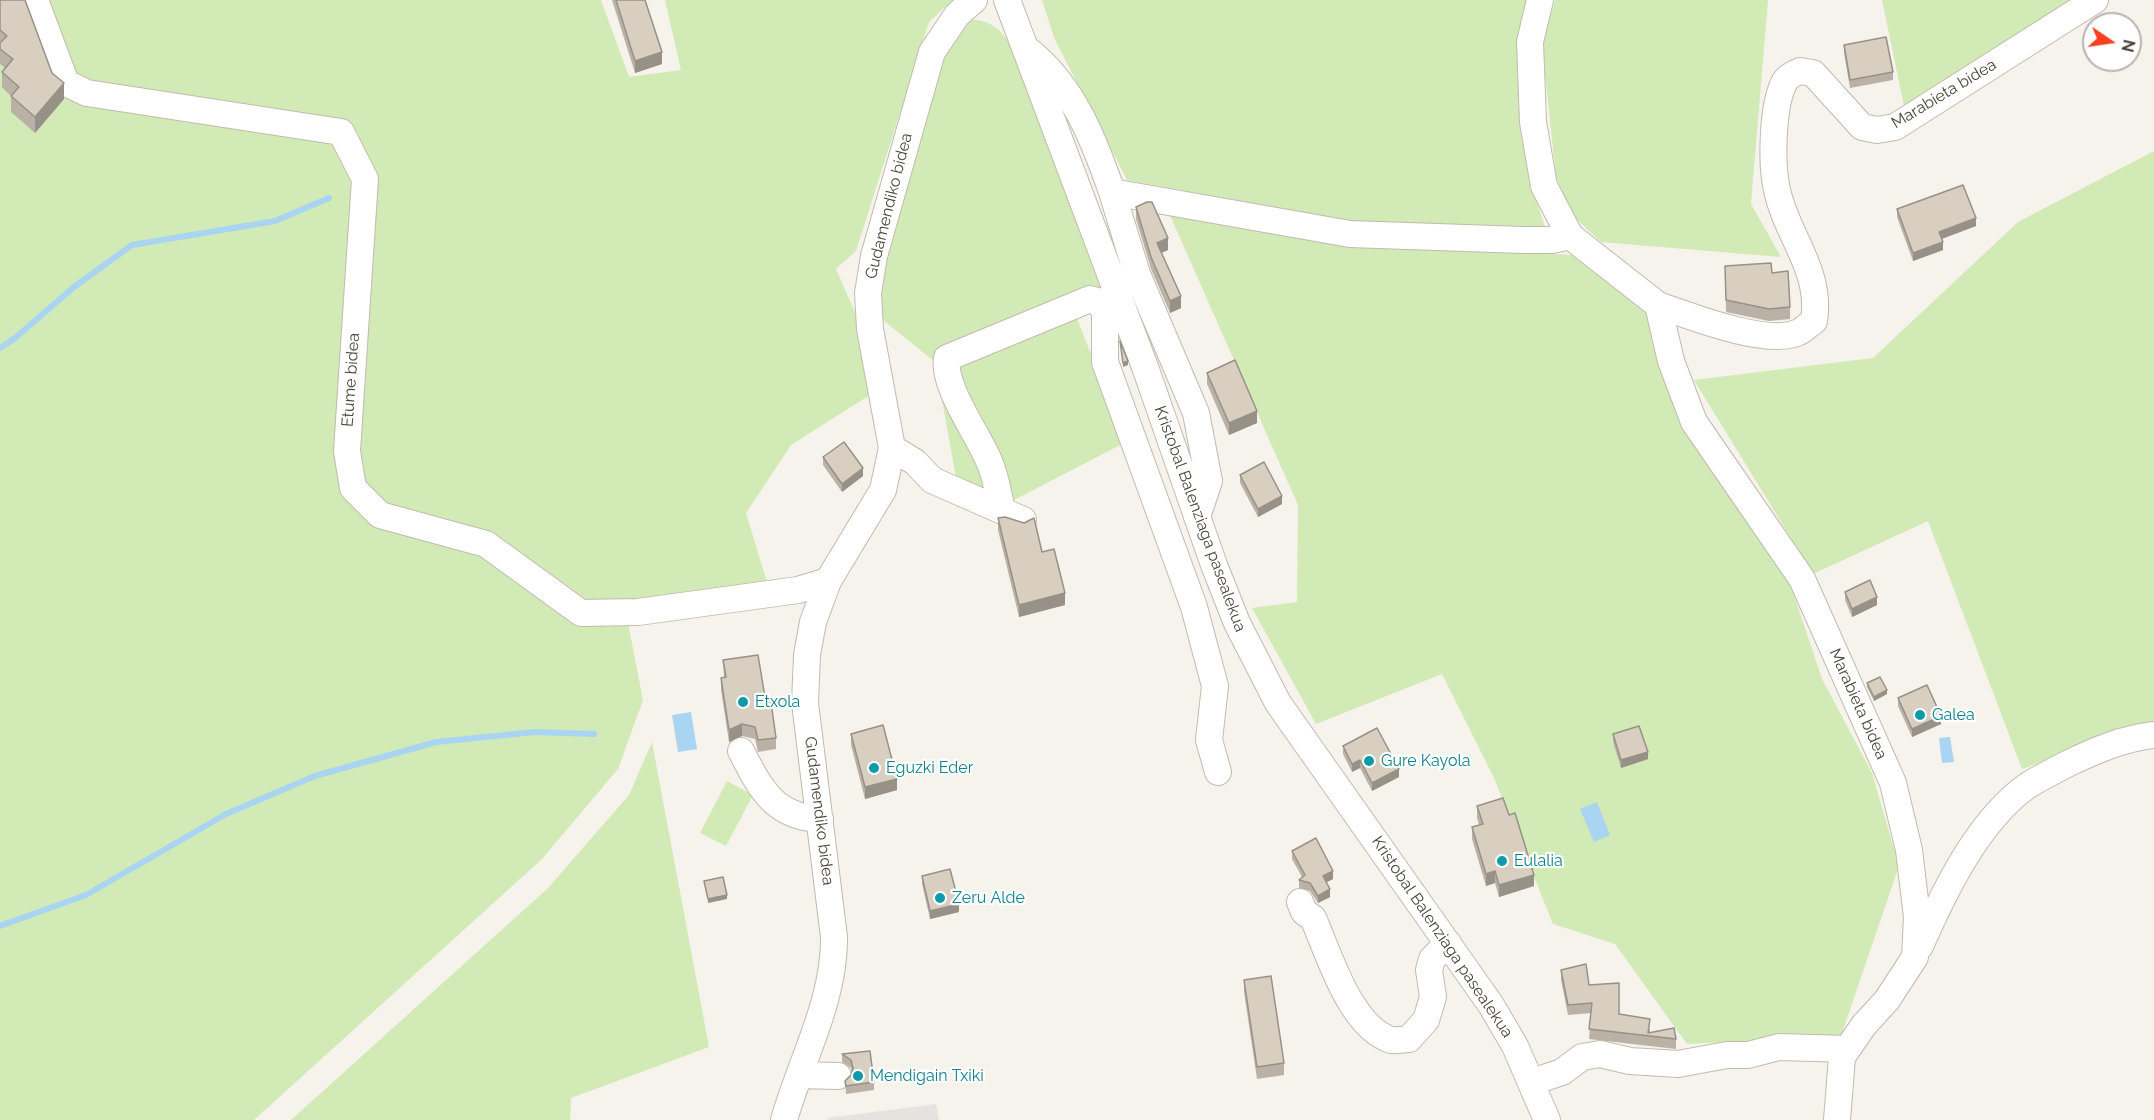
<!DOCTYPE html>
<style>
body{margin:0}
#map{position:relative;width:2154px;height:1120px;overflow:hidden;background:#f6f3ec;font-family:Raleway,sans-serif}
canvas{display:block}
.north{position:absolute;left:2082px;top:12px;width:60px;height:60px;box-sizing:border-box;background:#fff;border:2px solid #b7b4b0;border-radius:50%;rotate:103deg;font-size:16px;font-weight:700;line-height:24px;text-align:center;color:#4b4439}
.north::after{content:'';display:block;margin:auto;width:21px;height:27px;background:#fc3f1d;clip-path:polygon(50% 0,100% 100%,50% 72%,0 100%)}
</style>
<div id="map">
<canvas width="2154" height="1120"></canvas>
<div class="north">N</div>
</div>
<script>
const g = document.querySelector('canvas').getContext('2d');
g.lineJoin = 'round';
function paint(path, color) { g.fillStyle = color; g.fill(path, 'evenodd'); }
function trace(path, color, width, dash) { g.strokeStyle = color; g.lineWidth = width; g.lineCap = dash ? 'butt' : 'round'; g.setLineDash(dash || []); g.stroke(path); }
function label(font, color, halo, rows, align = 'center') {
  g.font = font + ' Raleway,sans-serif'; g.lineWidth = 4.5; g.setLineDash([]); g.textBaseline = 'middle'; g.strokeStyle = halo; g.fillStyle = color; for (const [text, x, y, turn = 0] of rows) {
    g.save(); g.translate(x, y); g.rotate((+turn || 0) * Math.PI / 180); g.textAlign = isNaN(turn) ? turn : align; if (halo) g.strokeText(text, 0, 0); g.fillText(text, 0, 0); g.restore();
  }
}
const green = new Path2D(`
 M0,0H601L629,77L681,70L665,0H953L929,22L856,251L836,269L860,324L873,393L791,445L746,513L767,582L624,602L643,700L618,769L542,859L254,1120H0Z
 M1042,0H1530L1520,41L1530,182L1545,227L1351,221L1127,180L1055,40Z
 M1555,0H1768L1751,204L1781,257L1601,242L1573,216L1556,177L1542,45Z
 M1882,0H2071L1904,106Z
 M969,19C990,21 998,26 1010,44L1100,287L1070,301L1126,442L1014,500L990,497L957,483L935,362L878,316L877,291L938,60Z
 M2154,151V721L2022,769L1928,521L1813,574L1694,380L1873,358L2018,222Z
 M1169,213L1341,245L1573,255L1648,313L1789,580L1822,679L1872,773L1899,866L1841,1036L1687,1044L1615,944L1553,924L1494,778L1442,674L1316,724L1252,608L1297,602L1298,505Z
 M652,742L709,1047L571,1098L570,1120H291L548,888L629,795Z
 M727,781L753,795L726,846L700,833Z`);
const parking = new Path2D(`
 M936,1104L939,1120H827V1118Z`);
const water = new Path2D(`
 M691,712L697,749L678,752L672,715Z
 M1950,737L1954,762L1942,763L1939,738Z
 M1597,802L1610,835L1594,842L1580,809Z`);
const stream = new Path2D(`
 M0,348L15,338L74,287L132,245L275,221L329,198
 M0,926L86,895L226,814L315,776L436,742L535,732L594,734`);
const minor = new Path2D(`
 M35,0L66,83L87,93L341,132L365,179L347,451L353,488L380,515L486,544L581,613L638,612L798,590L828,581
 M1007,0L1145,367L1214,565L1237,623L1278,703L1491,1005L1515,1046L1547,1120
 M1540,0L1530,42L1533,122L1544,186L1570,236L1658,305L1671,361L1694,422L1802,579L1893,783L1909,850L1917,917L1915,957L1887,1000L1864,1025L1842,1057L1837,1120
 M1029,51C1073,86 1094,140 1112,192
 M1658,305C1690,316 1768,347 1799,332C1804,330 1809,324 1814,321C1822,270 1787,237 1777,190C1771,164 1772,104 1785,81C1788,76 1795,73 1800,71L1813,73L1862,127L1877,130L1895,127L2095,0
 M892,448L915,462L932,480L1023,520
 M1002,510C998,494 996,476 989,461C978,434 942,386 947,358L1090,299L1098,301L1105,311V362L1194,607L1215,686L1209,740L1218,772
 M1197,517L1209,481L1196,413L1137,274L1112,192L1350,234L1523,240H1552L1570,236
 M741,751C760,788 774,817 820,819
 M1300,902L1304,912L1313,918C1329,954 1350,1027 1391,1040C1396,1041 1404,1039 1409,1039L1426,1020L1433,997L1429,970L1432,959L1448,943
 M1920,946C1944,892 1977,822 2027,786C2039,778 2054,771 2067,764C2096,750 2122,739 2154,735
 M799,1075L838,1076
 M1532,1082L1562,1072L1582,1057L1600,1054L1630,1061L1678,1064L1727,1055H1748L1779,1047L1847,1049
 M784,1120C801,1060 835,1000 834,937L805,703L807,655L813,622L828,581L883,490L892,448L870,329L868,293L874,256L932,52L957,15L974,0`);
const wall = new Path2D(`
 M0,0L52,73L64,99L35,133L11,112V96L2,87V72L5,68L0,64Z
 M612,0H645L662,64L635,73Z
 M1844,45L1893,72V80L1850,88L1844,53Z
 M1136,207L1168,250L1161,253L1181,308L1170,313L1151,269L1136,219Z
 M1897,209L1976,226L1941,239L1943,250L1913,261L1897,217Z
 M1725,266L1772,273L1790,307V319L1769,321L1726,312Z
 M1207,373L1257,423L1229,435L1207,384Z
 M823,457L863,476L842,492L823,465Z
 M1240,475L1282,504L1258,517L1240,483Z
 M998,518L1042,552L1065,605L1019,617L998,530Z
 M1845,592L1877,605L1852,617L1845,600Z
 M723,660L766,703L776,738V749L758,752L755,739L742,736L729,742L721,690V678L724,677Z
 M1867,683L1887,694L1874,701L1867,687Z
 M1898,698L1941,724L1912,737L1898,706Z
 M851,734L897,790L865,799L851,745Z
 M1613,734L1648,759L1621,768L1613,742Z
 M1343,746L1399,777L1372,791L1360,768L1352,772L1343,754Z
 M1477,806L1509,815L1534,886L1499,897L1495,883L1486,886L1472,839V827L1479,825L1477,818Z
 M1292,851L1333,879L1327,882L1330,897L1318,903L1310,891L1299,888V880L1302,877L1292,859Z
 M922,876L959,912L930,919L922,884Z
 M1561,970L1589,985L1619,1014L1650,1029V1033L1676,1039V1049L1589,1039L1591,1013L1568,1015L1561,980Z
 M1244,980L1284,1063V1075L1257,1079L1244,992Z
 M870,1051L874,1082V1090L846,1094L845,1081L851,1075L852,1072L851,1068L842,1062V1054Z`);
const shadedWall = new Path2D(`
 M662,52V64L635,73V61Z
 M64,83V99L35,133V117Z
 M1976,218V226L1939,240V232Z
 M1168,238V250L1157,255V243Z
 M1943,242V250L1913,261V253Z
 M1181,296V308L1170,313V301Z
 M1128,361V365L1123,367V363Z
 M1257,411V423L1229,435V423Z
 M863,468V476L842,492V484Z
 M1282,496V504L1258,517V509Z
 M1065,593V605L1019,617V605Z
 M1877,597V605L1852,617V609Z
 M1887,690V694L1874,701V697Z
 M1941,716V724L1912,737V729Z
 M742,724V736L729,742V730Z
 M1648,752V759L1621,768V760Z
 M1360,760V768L1352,772V764Z
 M1399,769V777L1372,791V783Z
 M897,779V790L865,799V787Z
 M1333,871V879L1323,884V876Z
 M1495,871V883L1486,886V874Z
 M1534,875V886L1499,897V885Z
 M1330,889V897L1318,903V896Z
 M727,895V899L708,903V899Z
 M959,904V912L930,919V911Z`);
const building = new Path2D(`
 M0,0H25L52,73L64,83L35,117L11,96L19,87L2,72L13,59L0,49V43L7,36L0,30Z
 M616,0H645L662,52L635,61Z
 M1886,37L1893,72L1850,80L1844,45Z
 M1963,185L1976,218L1939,232L1943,242L1913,253L1897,209Z
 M1147,202H1152L1168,238L1157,243L1181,296L1170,301L1151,257L1136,207Z
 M1771,263L1772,273L1788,271L1790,307L1769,309L1726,300L1725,266Z
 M1120,341L1128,361L1123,363Z
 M1235,360L1257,411L1229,423L1207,373Z
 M844,442L863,468L842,484L823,457Z
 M1264,462L1282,496L1258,509L1240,475Z
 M1005,517L1024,523L1034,518L1042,552L1054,549L1065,593L1019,605L998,518Z
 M1870,580L1877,597L1852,609L1845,592Z
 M758,655L766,703L771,702L776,738L758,740L755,727L742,724L729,730L721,678L726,677L723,660Z
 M1880,677L1887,690L1874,697L1867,683Z
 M1927,685L1941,716L1912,729L1898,698Z
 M883,725L897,779L865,787L851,734Z
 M1639,726L1648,752L1621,760L1613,734Z
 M1377,728L1399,769L1372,783L1360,760L1352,764L1343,746Z
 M1503,798L1509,815L1515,813L1534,875L1499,885L1495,871L1486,874L1472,827L1483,824L1477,806Z
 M1316,838L1333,871L1323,876L1330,889L1318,896L1310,883L1299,880L1305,875L1292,851Z
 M950,869L959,904L930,911L922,876Z
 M723,877L727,895L708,899L704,881Z
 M1586,964L1589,985L1619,983V1014L1650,1019L1648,1033L1674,1028L1676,1039L1589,1029L1592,1003L1568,1005L1561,970Z
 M1271,976L1284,1063L1257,1067L1244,980Z
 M870,1051L874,1082L846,1086L845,1081L851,1075L853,1068L851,1060L842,1054Z`);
const markers = [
 [743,702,6,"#0f9aa8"],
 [1920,715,6,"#0f9aa8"],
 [1369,761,6,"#0f9aa8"],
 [874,768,6,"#0f9aa8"],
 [1502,861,6,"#0f9aa8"],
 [940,898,6,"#0f9aa8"],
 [858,1076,6,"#0f9aa8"]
];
const streetNames = [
 ["Marabieta bidea",1944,94,-31],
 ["Gudamendiko bidea",889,206,-76],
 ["Etume bidea",351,380,-86],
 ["Kristobal Balenziaga pasealekua",1200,519,70],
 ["Marabieta bidea",1858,704,66],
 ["Gudamendiko bidea",819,811,83],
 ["Kristobal Balenziaga pasealekua",1442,937,56]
];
const cultureNames = [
 ["Etxola",755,702],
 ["Galea",1932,715],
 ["Gure Kayola",1381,761],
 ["Eguzki Eder",886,768],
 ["Eulalia",1514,861],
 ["Zeru Alde",952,898],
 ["Mendigain Txiki",870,1076]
];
paint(green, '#d2eab5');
paint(parking, '#e5e3e0');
paint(water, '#a9d4f2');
trace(stream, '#a9d4f2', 6);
trace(minor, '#c2bbae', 28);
trace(minor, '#fff', 26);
paint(wall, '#bab2a6');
paint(shadedWall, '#979187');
paint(building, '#d8cfc1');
trace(building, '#979187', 1.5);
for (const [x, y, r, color] of markers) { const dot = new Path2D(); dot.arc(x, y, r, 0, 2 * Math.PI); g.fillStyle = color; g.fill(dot); trace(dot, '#fff', 2); }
label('16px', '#4b4439', '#fff', streetNames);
label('16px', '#0d838f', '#fff', cultureNames, 'left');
</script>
